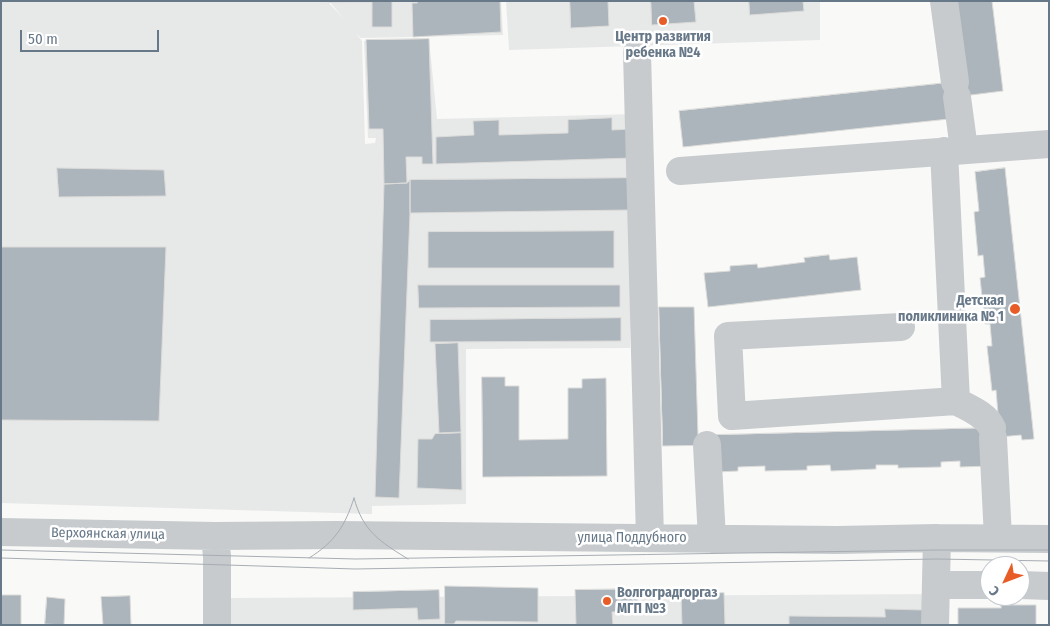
<!DOCTYPE html>
<meta charset="utf-8">
<style>
body{margin:0}
#map{position:relative;width:1050px;height:626px;overflow:hidden;background:#f9f9f7;font-family:"Fira Sans Condensed",sans-serif}
canvas{display:block}
.frame{position:absolute;inset:0;border:2px solid #677888;pointer-events:none}
.north{position:absolute;left:980px;top:556px;width:50px;height:50px;box-sizing:border-box;background:#fff;border:1px solid #c2c9cf;border-radius:50%;rotate:227deg;font-size:14px;font-weight:700;line-height:20px;text-align:center;color:#677888}
.north::after{content:'';display:block;margin:auto;width:18px;height:22px;background:#e85d27;clip-path:polygon(50% 0,100% 100%,50% 72%,0 100%)}
.scale{position:absolute;left:20px;top:30px;width:139px;height:22px;box-sizing:border-box;border:2px solid #677888;border-top:0;padding-left:6px;font-size:15px;line-height:18px;white-space:nowrap;color:#677888;-webkit-text-stroke:4px #fff;paint-order:stroke}
</style>
<div id="map">
<canvas width="1050" height="626"></canvas>
<div class="frame"></div>
<div class="north">С</div>
<div class="scale">50 m</div>
</div>
<script>
const g = document.querySelector('canvas').getContext('2d');
g.lineJoin = 'round';
function paint(path, color) { g.fillStyle = color; g.fill(path, 'evenodd'); }
function trace(path, color, width, dash) { g.strokeStyle = color; g.lineWidth = width; g.lineCap = dash ? 'butt' : 'round'; g.setLineDash(dash || []); g.stroke(path); }
function label(font, color, halo, rows, align = 'center') {
  g.font = font + ' "Fira Sans Condensed",sans-serif'; g.lineWidth = 5; g.setLineDash([]); g.textBaseline = 'middle'; g.strokeStyle = halo; g.fillStyle = color; for (const [text, x, y, turn = 0] of rows) {
    g.save(); g.translate(x, y); g.rotate((+turn || 0) * Math.PI / 180); g.textAlign = isNaN(turn) ? turn : align; if (halo) g.strokeText(text, 0, 0); g.fillText(text, 0, 0); g.restore();
  }
}
const built = new Path2D(`
 M1,1H327L344,19L329,1H501L503,35L361,38L356,33L362,41L365,144L375,143L376,138H368L364,41L429,39L437,119L636,114L630,348L466,349V504L372,506V514L1,503Z
 M506,1H820V40L509,50Z
 M945,594V625H230L228,598Z`);
const building = new Path2D(`
 M392,1V27H372V2H328Z
 M417,1H500L501,32L413,37L412,3H417Z
 M570,1H608L609,26L571,28Z
 M651,1H694L696,22L652,25Z
 M749,1H803L804,11L750,15Z
 M955,1H992L1003,91L947,98Z
 M429,39L433,164H422V157H406L407,183L384,184L383,129H369L366,40Z
 M946,83L949,119L683,147L679,111Z
 M612,118V130L631,129L632,158L436,164V137L474,135L473,121L499,120V135L568,133V120Z
 M57,168L164,170L166,196L59,197Z
 M1005,168L1034,439L1022,440L1021,435L989,438L998,414L996,390L992,391L987,346H992L990,324H985L980,278L985,277L983,255L978,256L974,212L979,211L975,172Z
 M629,178L630,210L410,213V180Z
 M410,180V213L399,498L375,497L384,184L407,183Z
 M614,231V268H428V232Z
 M1,247H166L159,421L1,420Z
 M829,255L830,260L857,257L861,290L708,307L704,273L730,271V266L757,264L758,268L805,262L804,258Z
 M418,285H620V307L419,308Z
 M659,307H694L698,435H716V445L663,446Z
 M621,318V341L430,342V320Z
 M458,343L461,432L439,433L435,344Z
 M482,377H505V386H519V440L568,439V388H582V379L606,378L607,476L483,477Z
 M989,428L990,466L960,467V461L941,462V467L898,468V465H876V469L831,471L830,465L807,466V470L765,471V466L738,467V471L717,472L716,435Z
 M461,433L462,490L417,488L418,439H432L435,434Z
 M445,586L538,588V622L456,621L454,624H445Z
 M638,589V611L612,612L613,625H576L575,590Z
 M439,590L440,619L418,620L417,608L353,610V592Z
 M724,593L725,625H682L681,594Z
 M1,595H21V625H1Z
 M130,596L131,625H103L101,597Z
 M47,597L65,599L64,625L45,624Z
 M1001,605H1036V625H958V608H1001Z
 M885,609L923,610V625H789V616L885,617Z`);
const minor = new Path2D(`
 M944,1L955,82
 M637,53L650,538
 M957,97L964,149
 M680,171L1049,144
 M901,327L728,336L732,416L956,401L944,151
 M956,401C968,408 986,414 992,428
 M993,438L998,538
 M707,445L712,539
 M1,532L215,536L337,535L837,540L937,538L1049,539
 M215,536L217,556V625
 M936,585H990
 M1020,585L1049,586
 M935,625L937,538`);
const tram = new Path2D(`
 M354,498C363,531 379,541 408,559
 M1,550L356,559L937,550H1049
 M1,558L355,569L937,559L1049,561
 M309,558C335,542 345,526 354,498`);
const markers = [
 [663,21,5,"#e85d27"],
 [1015,309,6,"#e85d27"],
 [607,601,5,"#e85d27"]
];
const poiNames = [
 ["Центр развития",663,37],
 ["ребенка №4",663,53],
 ["Детская",1004,301,"right"],
 ["поликлиника № 1",1004,317,"right"],
 ["Волгоградгоргаз",617,593,"left"],
 ["МГП №3",617,609,"left"]
];
const streetNames = [
 ["Верхоянская улица",108,534,1],
 ["улица Поддубного",632,538]
];
paint(built, '#e7e8e8');
paint(building, '#adb5bc');
trace(building, '#dbdbd9', 1);
trace(minor, '#c7cbce', 28);
trace(tram, '#a7adb3', 1);
for (const [x, y, r, color] of markers) { const dot = new Path2D(); dot.arc(x, y, r, 0, 2 * Math.PI); g.fillStyle = color; g.fill(dot); trace(dot, '#fff', 2); }
label('bold 14px', '#677888', '#fff', poiNames);
label('14px', '#677888', '#fff', streetNames);
</script>
